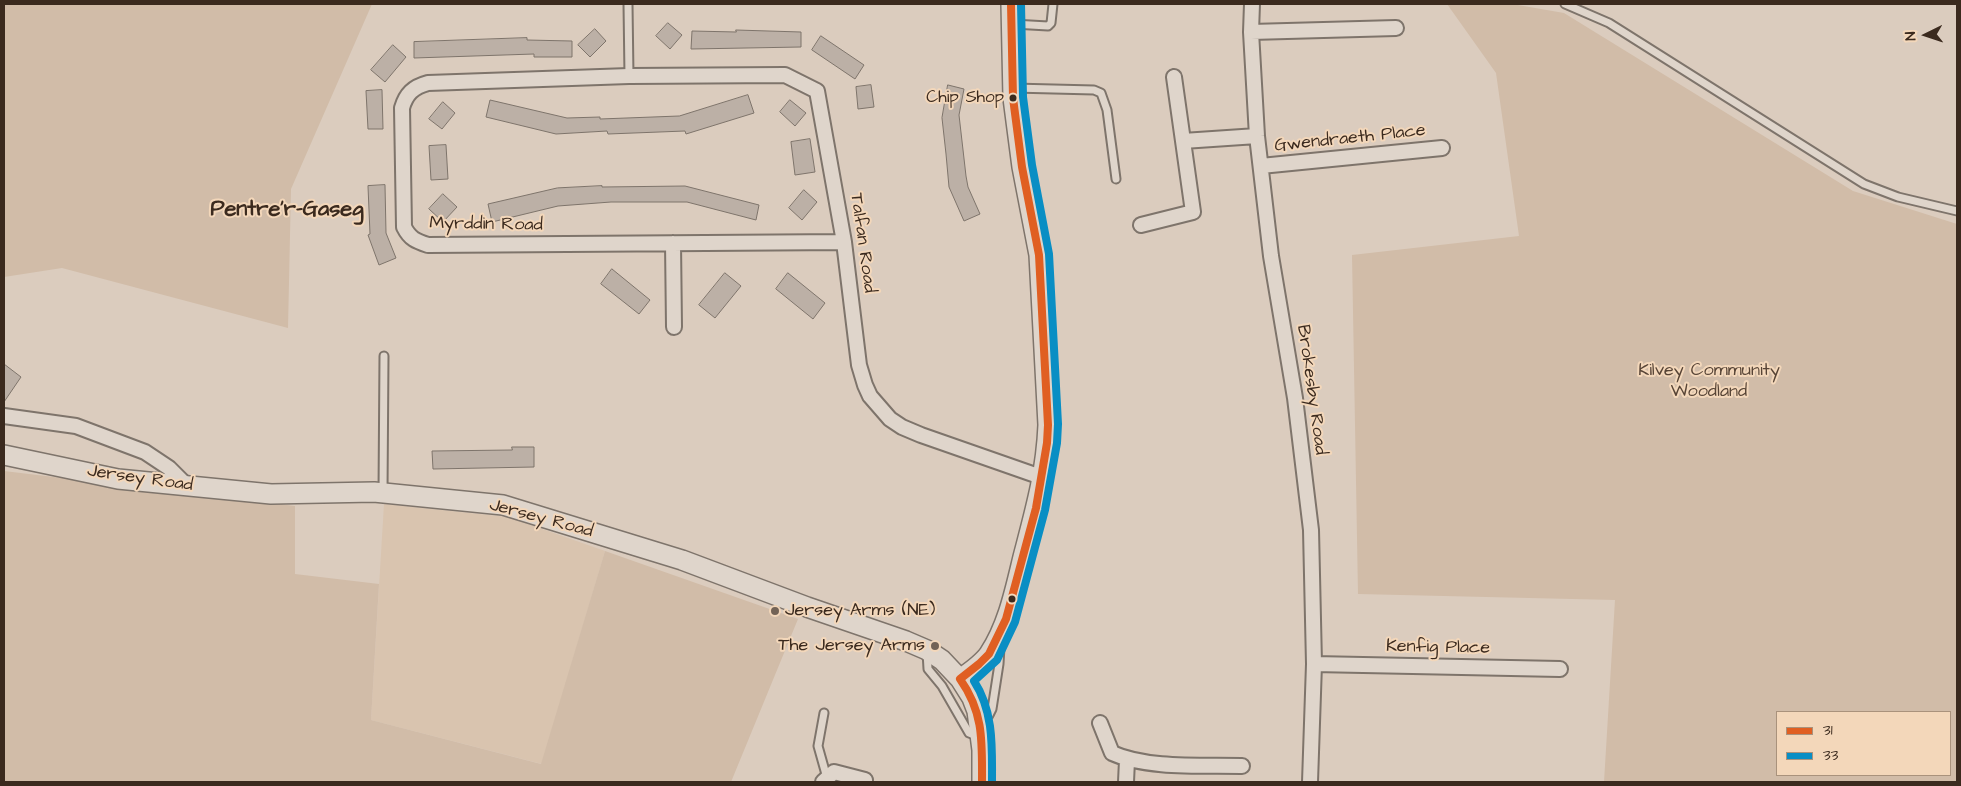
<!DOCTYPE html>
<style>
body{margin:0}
#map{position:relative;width:1961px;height:786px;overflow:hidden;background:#dbccbe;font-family:"Architects Daughter",sans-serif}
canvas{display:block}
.frame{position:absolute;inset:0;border:5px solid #3b2a1e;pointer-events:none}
.legend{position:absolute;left:1776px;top:711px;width:175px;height:65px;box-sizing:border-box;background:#f3d7ba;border:1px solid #a9927c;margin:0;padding:6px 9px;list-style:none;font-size:15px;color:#3b2a1e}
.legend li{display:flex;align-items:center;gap:10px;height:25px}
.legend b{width:25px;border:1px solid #a9927c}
.north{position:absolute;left:1901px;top:10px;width:50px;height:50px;-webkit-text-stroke:4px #f3d7ba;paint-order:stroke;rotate:266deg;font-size:14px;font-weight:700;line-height:20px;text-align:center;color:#3b2a1e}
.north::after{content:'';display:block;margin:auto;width:18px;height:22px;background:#3b2a1e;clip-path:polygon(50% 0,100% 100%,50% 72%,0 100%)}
</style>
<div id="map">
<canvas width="1961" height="786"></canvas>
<div class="frame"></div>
<ul class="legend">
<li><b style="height:6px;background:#e05f22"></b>31</li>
<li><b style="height:6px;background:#098ec4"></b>33</li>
</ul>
<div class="north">N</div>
</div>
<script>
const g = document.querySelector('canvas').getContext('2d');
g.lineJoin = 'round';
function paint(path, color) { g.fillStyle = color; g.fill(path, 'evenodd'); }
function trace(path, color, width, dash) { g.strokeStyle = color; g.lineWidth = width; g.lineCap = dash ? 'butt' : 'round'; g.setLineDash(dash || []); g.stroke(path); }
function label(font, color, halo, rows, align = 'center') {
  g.font = font + ' "Architects Daughter",sans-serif'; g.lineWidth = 4; g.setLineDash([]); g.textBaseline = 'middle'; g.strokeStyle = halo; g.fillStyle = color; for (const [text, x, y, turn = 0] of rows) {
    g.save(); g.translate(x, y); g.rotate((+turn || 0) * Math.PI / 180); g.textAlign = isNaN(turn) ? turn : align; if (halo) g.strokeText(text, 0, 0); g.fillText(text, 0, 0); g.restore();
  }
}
const built = new Path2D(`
 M384,504L508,517L605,551L542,764L371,720Z`);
const green = new Path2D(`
 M4,4H372L291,189L288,328L62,268L4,277Z
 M1447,4H1512L1564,13L1853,191L1957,224V782H1604L1615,600L1358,594L1352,255L1519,236L1496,73ZM1777,712H1950V775H1777Z
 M4,471L295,506V574L379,584L371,720L541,764L605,551L798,619L731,782H4Z`);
const building = new Path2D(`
 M668,23L682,35L670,49L656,36Z
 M595,29L606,41L590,57L578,45Z
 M736,30L801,32V47L691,49L692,31L736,32Z
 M821,36L864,65L855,79L812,50Z
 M527,38V40L572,41V57H534V54L414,58V42Z
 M393,45L406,57L385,82L371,70Z
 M871,85L874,107L858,109L856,87Z
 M948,85L964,89L959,115L966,176L968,187L980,214L964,221L949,187L946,154L942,118Z
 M382,90L383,129H368L366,91Z
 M748,95L754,113L686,134L685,131L608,134L607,131L556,134L486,117L490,100L567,118L600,117V119L679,116Z
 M790,100L806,113L795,126L780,112Z
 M443,102L455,113L442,129L429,119Z
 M810,139L815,172L795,175L791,142Z
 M446,145L448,179L431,180L429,146Z
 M385,185L386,233L396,258L379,265L368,235L370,234L368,186Z
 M602,186V187L685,186L759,205L756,220L687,202H611L558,206L492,222L488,204L557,188Z
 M804,190L817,202L802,220L789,208Z
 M443,194L457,207L443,222L429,209Z
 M612,269L650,300L639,314L601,284Z
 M725,273L741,286L715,318L699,305Z
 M788,273L825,303L813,319L776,289Z
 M4,364L21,377L4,402Z
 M512,447H534V467L433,469L432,451L512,450Z`);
const lane = new Path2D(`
 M628,4L629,76
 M1565,4L1609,23L1864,184L1898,197L1957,211
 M1013,24L1048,26L1051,23L1053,4
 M1013,88L1094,90L1101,93L1107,110L1116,179
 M383,492L384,356
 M927,652L928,669L942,686L969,733L979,737
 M824,713L818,746L827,778
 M981,724L989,715L992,709L999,664L1000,647`);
const street = new Path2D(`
 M1252,4L1251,32L1257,136L1271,256L1295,398L1311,530L1314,664L1310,782
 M1251,32L1396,28
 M1183,141L1257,136
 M1261,166L1442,148
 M1141,225L1193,212L1174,77
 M844,242L428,245C416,241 410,239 404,227L402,108C406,94 413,87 428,83L629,76L785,75L817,91L844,242L859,365L865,385L870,396L890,419L902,427L921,435L1044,478
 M673,243L674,327
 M4,416L76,426L145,452L169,468L186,485
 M1314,664L1560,669
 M1100,723L1112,753C1147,769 1203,765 1242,766
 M823,782L834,772L865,780
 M1126,782L1127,760`);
const secondary = new Path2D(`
 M4,455L118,479L271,494L374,492L503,505L682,560L807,607L906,641L927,650L942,660L960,679L972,698L977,711L982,750V782
 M960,679C970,672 982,664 989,654C1008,625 1015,590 1023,557C1035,511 1046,473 1048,425L1039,255L1022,167L1013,98L1011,4`);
const bus1 = new Path2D(`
 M982,782C982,742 984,713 960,679L979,664L989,654L1006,619L1036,508L1047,443L1048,425L1039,255L1022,167L1013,98L1011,4`);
const bus2 = new Path2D(`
 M992,782C992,747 994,712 974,681L997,660L1015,622L1045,510L1057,443L1058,424L1049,254L1032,165L1023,97L1021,4`);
const markers = [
 [1013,98,4.5,"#3b2a1e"],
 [1012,599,4.5,"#3b2a1e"],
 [775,611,5,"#736356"],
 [935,646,5,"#736356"]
];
const busNames = [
 ["Chip Shop",1004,98]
];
const streetNames = [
 ["Gwendraeth Place",1350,139,-6],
 ["Myrddin Road",486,225,1],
 ["Talfan Road",862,243,82],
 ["Brokesby Road",1311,390,82],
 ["Jersey Road",140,479,8],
 ["Jersey Road",541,519,15],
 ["Kenfig Place",1438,648,1]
];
const parkNames = [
 ["Kilvey Community",1709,371],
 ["Woodland",1709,392]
];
const poiNames = [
 ["Jersey Arms (NE)",785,611],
 ["The Jersey Arms",925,646,"right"]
];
const districtNames = [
 ["Pentre'r-Gaseg",287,210]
];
paint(built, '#d9c4af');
paint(green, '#d1bca8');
paint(building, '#bcb0a6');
trace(building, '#7e746b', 1);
trace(lane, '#7e746b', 11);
trace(street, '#7e746b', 18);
trace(secondary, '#7e746b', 22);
trace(lane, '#dfd5cb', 7);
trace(street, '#dfd5cb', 14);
trace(secondary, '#dfd5cb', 19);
trace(bus1, '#e05f22', 8);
trace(bus2, '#098ec4', 8);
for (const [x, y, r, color] of markers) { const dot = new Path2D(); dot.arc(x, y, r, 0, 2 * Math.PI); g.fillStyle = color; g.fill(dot); trace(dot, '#f3d7ba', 2); }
label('17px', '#3b2a1e', '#f3d7ba', busNames, 'right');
label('18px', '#3b2a1e', '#f3d7ba', streetNames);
label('18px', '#574436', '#f3d7ba', parkNames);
label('18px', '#3b2a1e', '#f3d7ba', poiNames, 'left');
label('bold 22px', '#3b2a1e', '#f3d7ba', districtNames);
</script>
